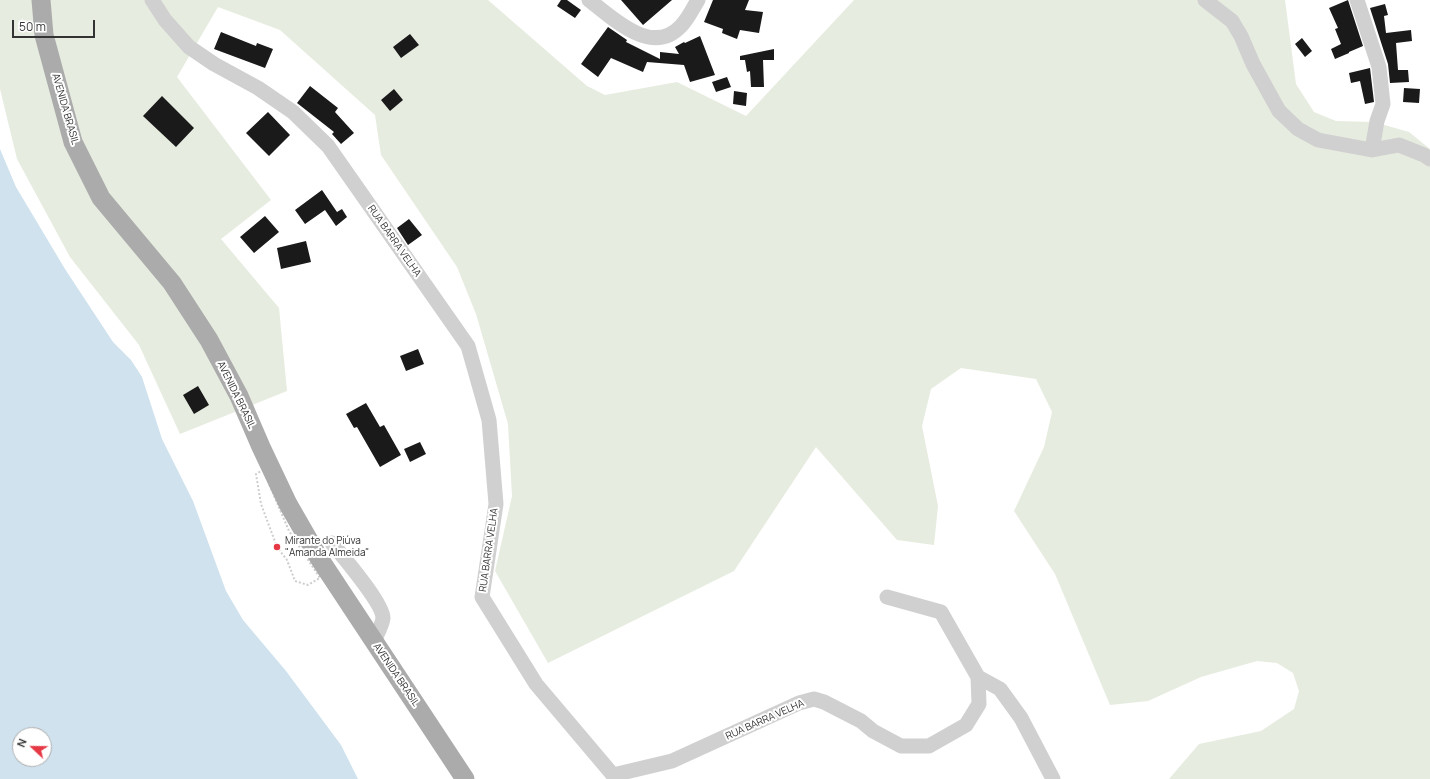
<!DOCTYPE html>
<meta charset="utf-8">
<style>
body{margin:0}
#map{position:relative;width:1430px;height:779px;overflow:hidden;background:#fff;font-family:Manrope,sans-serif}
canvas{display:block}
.north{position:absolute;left:12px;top:727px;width:40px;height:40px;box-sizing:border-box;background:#fff;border:1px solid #adadad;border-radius:50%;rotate:292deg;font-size:11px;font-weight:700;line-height:16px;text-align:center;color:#333}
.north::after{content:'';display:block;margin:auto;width:14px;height:18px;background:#e63946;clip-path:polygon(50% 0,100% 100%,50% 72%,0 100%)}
.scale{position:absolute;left:12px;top:20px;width:83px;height:18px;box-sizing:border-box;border:2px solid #333;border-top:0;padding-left:5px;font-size:12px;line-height:14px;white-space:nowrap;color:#333;-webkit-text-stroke:3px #fff;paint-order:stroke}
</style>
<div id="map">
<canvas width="1430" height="779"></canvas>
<div class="north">N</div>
<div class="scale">50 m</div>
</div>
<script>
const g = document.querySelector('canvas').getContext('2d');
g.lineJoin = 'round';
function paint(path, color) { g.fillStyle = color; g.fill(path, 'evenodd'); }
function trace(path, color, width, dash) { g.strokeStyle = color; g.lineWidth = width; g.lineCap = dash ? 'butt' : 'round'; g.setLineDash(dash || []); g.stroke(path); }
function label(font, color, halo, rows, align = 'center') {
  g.font = font + ' Manrope,sans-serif'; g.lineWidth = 4; g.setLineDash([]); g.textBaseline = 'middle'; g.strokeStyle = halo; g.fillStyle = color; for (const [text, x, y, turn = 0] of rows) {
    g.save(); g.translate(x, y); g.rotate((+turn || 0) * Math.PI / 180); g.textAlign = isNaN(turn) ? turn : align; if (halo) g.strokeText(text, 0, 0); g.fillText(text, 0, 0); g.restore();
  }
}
const green = new Path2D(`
 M0,0H488L587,86L605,95L677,82L746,116L854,0H1285L1296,84L1314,112L1336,121L1374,122L1409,132L1430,149V779H1169L1199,744L1261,731L1294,709L1299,691L1293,673L1277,663L1257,661L1201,677L1148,701L1110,705L1055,574L1014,511L1044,447L1052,412L1036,379L961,368L931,389L922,426L938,506L934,545L897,540L816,447L734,571L548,663L495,571L512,496L508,424L476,314L457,267L381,155L375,115L280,30L218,7L177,77L271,200L221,239L279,308L287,391L180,434L139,345L70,257L17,159L0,89Z`);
const water = new Path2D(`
 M0,149L16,187L65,269L113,342L131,360L142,377L162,439L193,501L226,591L243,620L286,671L341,745L358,779H0ZM20,735H44V759H20Z`);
const building = new Path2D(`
 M561,0H567L581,10L575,18L557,6Z
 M621,0H672L643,25Z
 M713,0H749L745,10L763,12L759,33L740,30L737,39L722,33L723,29L704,22Z
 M1348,0L1363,46L1349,52V53L1335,59L1331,49L1341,44L1335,29L1338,28L1329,8Z
 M1385,4L1388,15L1384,16L1386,33L1411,30L1412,41L1396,43L1398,70H1408L1409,82L1390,83L1388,64L1370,8Z
 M608,27L627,40L626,42L660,59V52L679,54L675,47L684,42L685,43L700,36L715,75L690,82L684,65L647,62L643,72L611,58L598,77L581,64Z
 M221,32L256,46L257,43L273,49L265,68L214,49Z
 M410,34L419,45L401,58L393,47Z
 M1302,38L1312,51L1305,57L1295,44Z
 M774,49V60H763L764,87H751L750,71L747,72L745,60H740V56Z
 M1370,68L1374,102L1365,104L1360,81L1351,83L1349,73Z
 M727,77L731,87L716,92L712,82Z
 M310,86L338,108L335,112L354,133L341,144L332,134L334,132L297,103Z
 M1404,88L1420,89L1419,103L1403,102Z
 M394,89L403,100L390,111L381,100Z
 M734,91L747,93L746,106L733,104Z
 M162,96L194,128L176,147L143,116Z
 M268,112L290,135L269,156L246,133Z
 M322,190L337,212L342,209L347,217L336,226L325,210L305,224L295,210Z
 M265,216L279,232L254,253L240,237Z
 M409,219L422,235L408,245L397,228Z
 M306,241L311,262L281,269L277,248Z
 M418,349L424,364L406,371L400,356Z
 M198,386L209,405L194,414L183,395Z
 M366,403L380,427L384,425L401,455L380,467L357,427L354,428L346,414Z
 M420,442L426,454L410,462L404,449Z`);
const path = new Path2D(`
 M263,470L289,531L320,578L308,585L295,581L287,560L277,547L261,504L256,474Z`);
const minor = new Path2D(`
 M152,0L165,20L189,47L214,64L258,88L293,112L328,146L468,346L489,420L496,504L482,597L536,684L613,775L672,761L799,703L814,699L824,702L861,721L873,731L901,746H929L966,725L979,704L978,677L941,612L887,597
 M589,0C614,19 652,57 681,26C688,19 693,8 698,0
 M1205,0L1232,21L1241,36L1253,64L1279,111L1298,129L1318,140L1372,150L1399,145L1424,155L1430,159
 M1357,0L1379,67L1383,104L1377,121L1372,150
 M332,543C343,557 383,603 383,618C382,626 377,634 374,641
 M978,677L1000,689L1021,718L1053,779`);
const major = new Path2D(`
 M41,0L44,35L73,142L101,198L172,283L209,340L239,396L261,447L288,504L319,558L465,779`);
const markers = [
 [277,547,4,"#e63946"]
];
const streetNames = [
 ["AVENIDA BRASIL",65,109,74],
 ["RUA BARRA VELHA",394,241,55],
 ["AVENIDA BRASIL",236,395,64],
 ["RUA BARRA VELHA",489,550,-82],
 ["AVENIDA BRASIL",396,675,56],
 ["RUA BARRA VELHA",765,720,-24]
];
const poiNames = [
 ["Mirante do Piúva",285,541],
 ["\"Amanda Almeida\"",285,553]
];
paint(green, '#e6ecdf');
paint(water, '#cfe2ee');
paint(building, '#1a1a1a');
trace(path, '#cdcdcd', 2, [2, 2]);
trace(minor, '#d0d0d0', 15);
trace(major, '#ababab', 19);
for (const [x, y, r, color] of markers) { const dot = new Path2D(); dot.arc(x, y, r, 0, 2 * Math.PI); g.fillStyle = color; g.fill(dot); trace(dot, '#fff', 1.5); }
label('10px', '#333', '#fff', streetNames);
label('10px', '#333', '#fff', poiNames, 'left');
</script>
